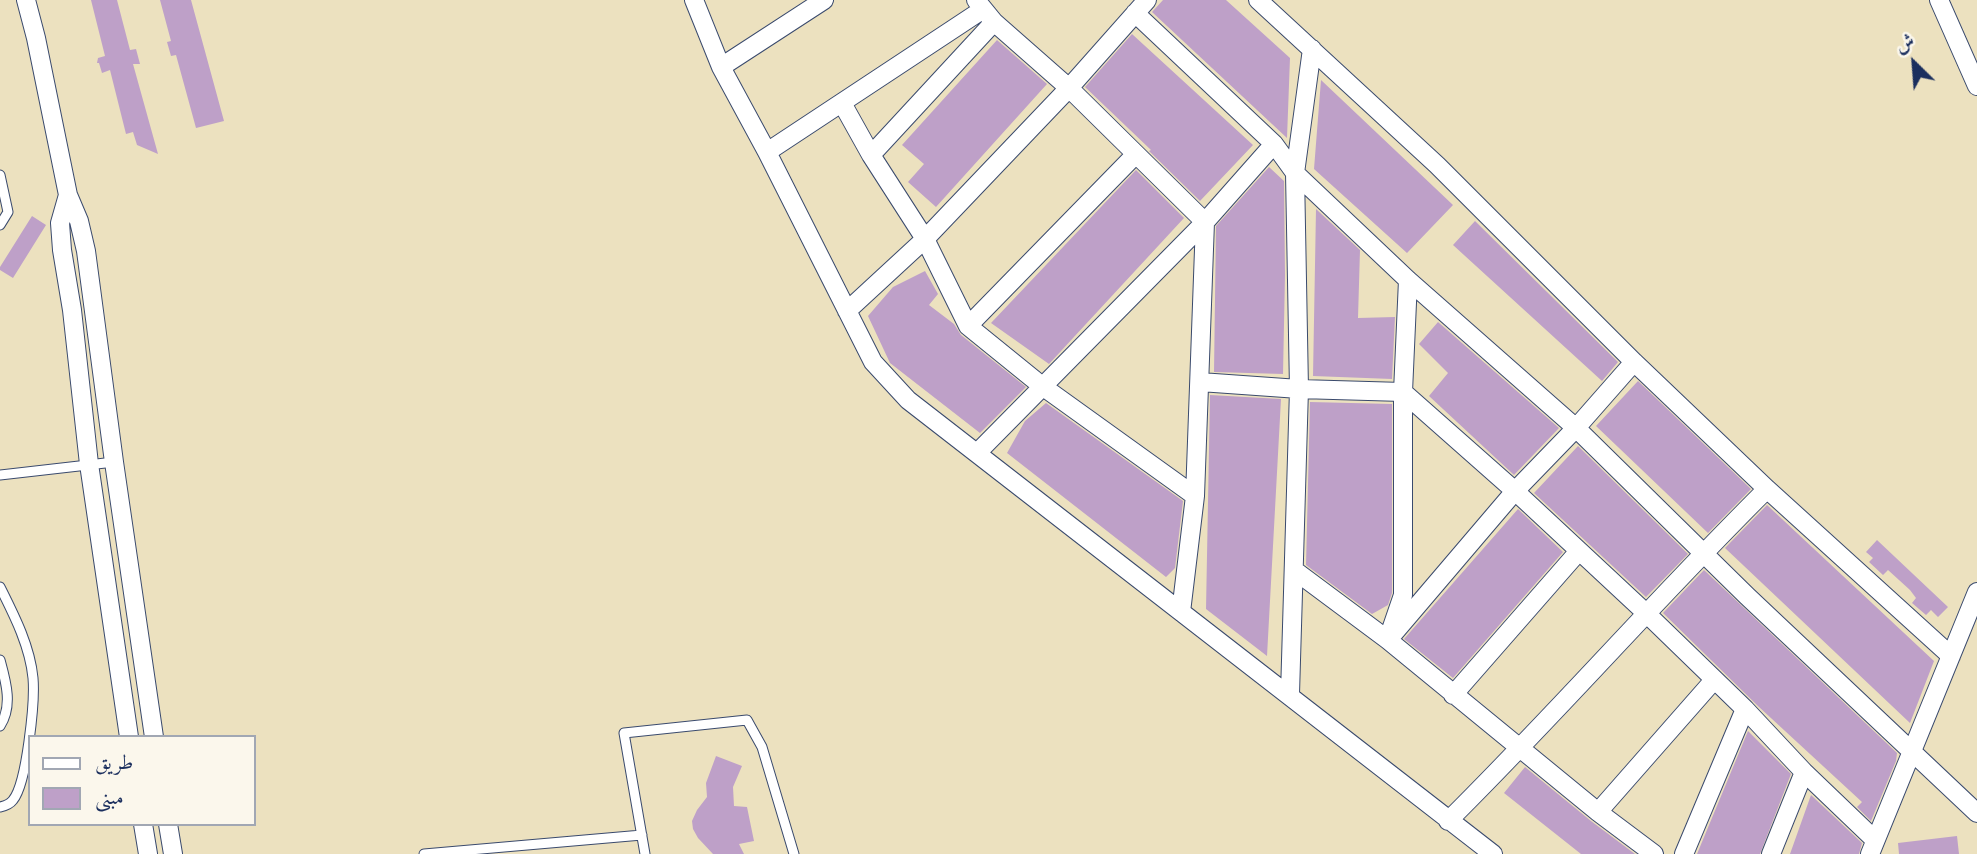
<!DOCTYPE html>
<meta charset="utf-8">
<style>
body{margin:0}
#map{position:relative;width:1977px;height:854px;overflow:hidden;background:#ece1bf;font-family:Vollkorn,Amiri,serif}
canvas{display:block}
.legend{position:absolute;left:28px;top:735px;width:228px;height:91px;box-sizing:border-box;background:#fbf7ec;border:2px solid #a1a7b3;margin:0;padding:9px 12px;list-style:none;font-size:21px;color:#1b2f5e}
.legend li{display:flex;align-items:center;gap:14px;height:35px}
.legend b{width:35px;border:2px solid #a1a7b3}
.north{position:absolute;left:1879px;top:28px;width:70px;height:70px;-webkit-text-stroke:5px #fbf7ec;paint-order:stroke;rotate:335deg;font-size:19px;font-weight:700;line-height:28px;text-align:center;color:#1b2f5e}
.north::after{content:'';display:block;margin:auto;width:24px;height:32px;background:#1b2f5e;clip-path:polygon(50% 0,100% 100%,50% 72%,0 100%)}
</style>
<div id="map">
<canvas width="1977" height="854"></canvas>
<ul class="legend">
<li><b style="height:9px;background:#fff"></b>طريق</li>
<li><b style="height:19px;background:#bea0c8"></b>مبنى</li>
</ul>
<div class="north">ش</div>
</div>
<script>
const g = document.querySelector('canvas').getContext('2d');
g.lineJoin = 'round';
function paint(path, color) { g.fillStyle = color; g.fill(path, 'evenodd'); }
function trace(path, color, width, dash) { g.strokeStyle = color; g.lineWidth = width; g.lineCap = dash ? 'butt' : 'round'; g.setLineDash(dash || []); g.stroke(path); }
const building = new Path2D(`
 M91,0H117L130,50L136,49L140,64H133L158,154L137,145L133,132L126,134L110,70L102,73L99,63H97L98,58L105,56Z
 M160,0H191L224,121L196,128L176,55L171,56L167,42L171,41Z
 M1163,0H1226L1290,58L1287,138L1152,12Z
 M1132,34L1253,145L1200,201L1149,151L1151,150L1085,87Z
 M997,40L1047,84L936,207L908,182L924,164L902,145Z
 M1321,80L1453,205L1407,253L1314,169Z
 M1269,167L1284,181L1285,275L1283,374L1214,372L1216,226Z
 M1136,170L1184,218L1049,364L991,323Z
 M1316,209L1360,250L1358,318L1395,317L1392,379L1313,376Z
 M32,216L46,225L13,278L0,270V267Z
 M1475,221L1618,362L1602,381L1453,245Z
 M925,271L938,294L929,305L954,324L961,335L1026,387L980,433L890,363L868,316L893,287Z
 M1438,322L1559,428L1514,475L1429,396L1448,373L1419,344Z
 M1638,381L1751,489L1708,533L1596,426Z
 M1210,395L1281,399L1267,656L1206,609Z
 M1310,402L1392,404V593L1388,605L1372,614L1306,565Z
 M1046,403L1183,501L1175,568L1166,577L1007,453L1025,421Z
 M1578,446L1688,554L1646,597L1534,493Z
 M1767,505L1934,661L1910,723L1725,548Z
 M1518,509L1563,552L1453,678L1404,639Z
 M1877,540L1948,607L1938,617L1931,610L1926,615L1912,603L1916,598L1910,590L1888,570L1883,575L1869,562L1873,558L1866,552Z
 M1704,570L1897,753L1896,761L1871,821L1857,807L1862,802L1759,707L1663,613Z
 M1748,731L1791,774L1760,854H1697Z
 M716,756L742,766L733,787L734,806L747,807L754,841L739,844L744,854H713L698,838L693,829L692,821L697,810L707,797L706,783Z
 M1525,767L1591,821L1635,854H1581L1504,793Z
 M1811,795L1862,843L1859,854H1790Z
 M1957,836L1959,854H1899L1898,843Z`);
const lane = new Path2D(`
 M0,175L8,212L0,225
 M0,475L114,462
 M0,587C14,615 30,646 33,678C35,701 27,783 13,800C10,804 5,806 0,807
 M0,660C6,682 13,706 0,726
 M424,854L642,835
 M645,854L624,733L747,720L762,747L794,854`);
const street = new Path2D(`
 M26,0L36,38L68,195L79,221L86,251L114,462L154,737
 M694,0L721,67L767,152L873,362L908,400L1493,854
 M976,0L994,22L1069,88L1205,222L1195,496L1181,612
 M1258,0L1437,165L1634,362L1767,489L1951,656
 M1939,0L1977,86
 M1135,13L1274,144L1295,173L1408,280L1576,428L1747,596L1977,813
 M721,67L824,0
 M842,103L871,155L925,239L968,326L1042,386L1195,496
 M767,152L982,10
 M871,155L994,22
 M68,195L60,223L62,250L72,310L89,464L129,737
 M847,311L925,239L1069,88L1147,0
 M968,326L1135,155
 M1200,382L1299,389L1403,392L1515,491L1647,614L1745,709L1804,772L1875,840
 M977,453L1205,222L1274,144
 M1294,570L1388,640L1598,812L1654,854
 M1391,630L1403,595V392L1408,280
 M1388,640L1515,491L1576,428L1634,362
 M1290,694L1299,389L1295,173L1312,49
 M1453,695L1579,551
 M1598,812L1714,680
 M1448,821C1557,713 1658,597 1767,489
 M143,824L148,854
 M168,824L173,854
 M1684,854L1745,709
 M1771,854L1804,772
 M1870,854L1977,592`);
paint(building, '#bea0c8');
trace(lane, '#3a4a6d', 11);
trace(street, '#3a4a6d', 20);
trace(lane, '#fff', 9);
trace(street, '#fff', 18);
</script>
